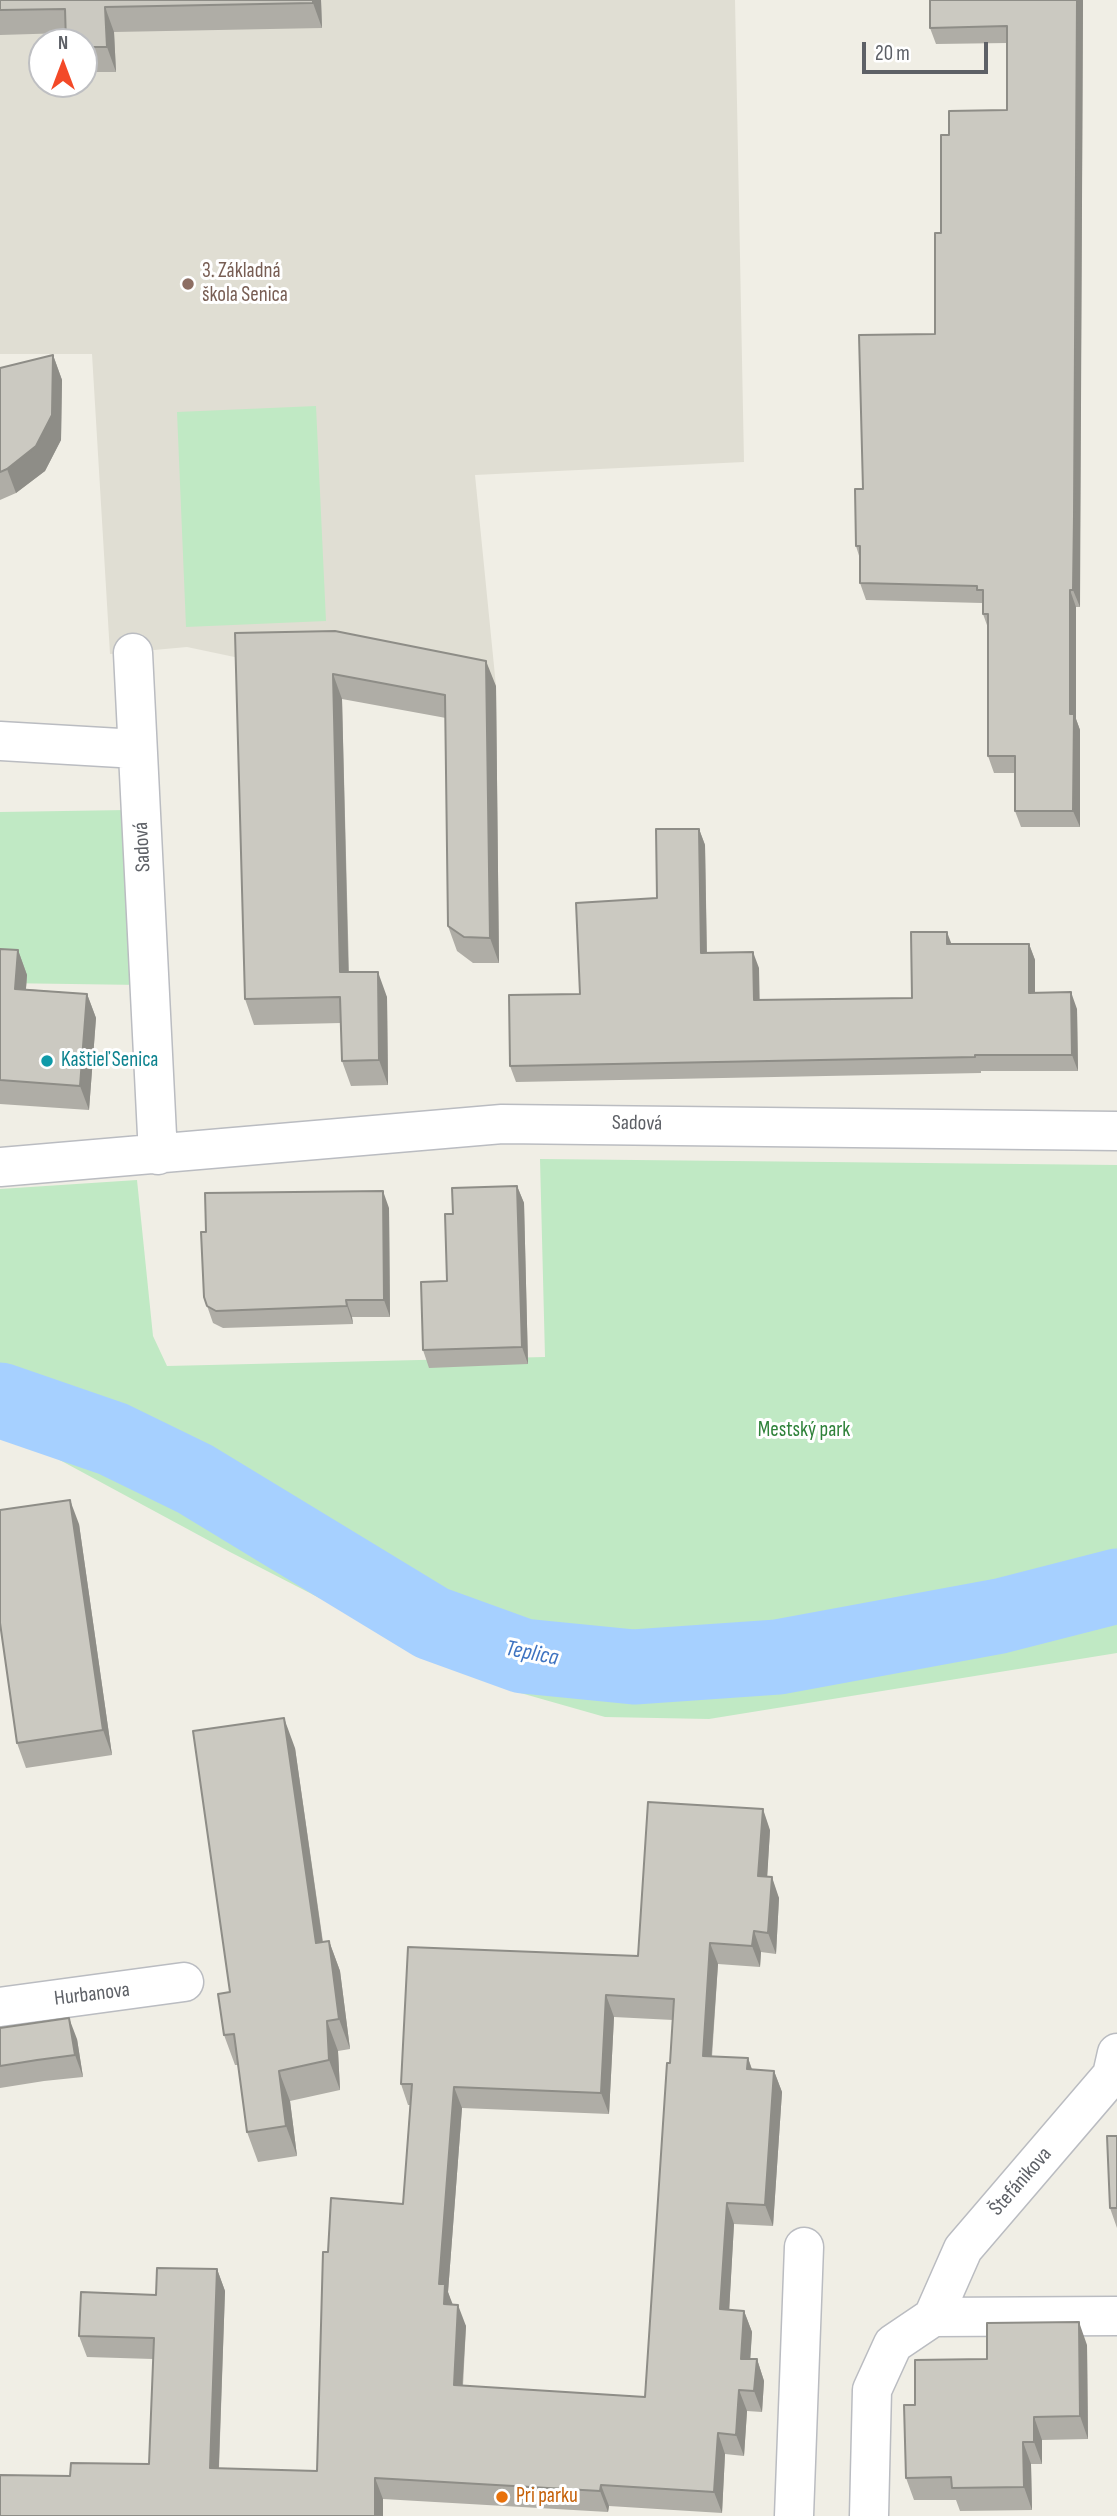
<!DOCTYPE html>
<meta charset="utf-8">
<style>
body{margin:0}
#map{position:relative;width:1117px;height:2516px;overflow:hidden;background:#f0eee5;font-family:"Sofia Sans Condensed",sans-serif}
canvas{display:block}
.north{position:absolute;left:28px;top:28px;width:70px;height:70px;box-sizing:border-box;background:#fff;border:2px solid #bebfc2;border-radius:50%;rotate:0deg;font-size:19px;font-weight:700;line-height:28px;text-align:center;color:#5d6066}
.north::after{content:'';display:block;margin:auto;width:24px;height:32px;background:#f34928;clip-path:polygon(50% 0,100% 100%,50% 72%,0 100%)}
.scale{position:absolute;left:862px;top:42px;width:126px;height:32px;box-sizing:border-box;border:4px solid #5d6066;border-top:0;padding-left:9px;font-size:21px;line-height:24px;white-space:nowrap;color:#5d6066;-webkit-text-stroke:5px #fff;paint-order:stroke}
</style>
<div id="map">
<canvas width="1117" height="2516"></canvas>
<div class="north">N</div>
<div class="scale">20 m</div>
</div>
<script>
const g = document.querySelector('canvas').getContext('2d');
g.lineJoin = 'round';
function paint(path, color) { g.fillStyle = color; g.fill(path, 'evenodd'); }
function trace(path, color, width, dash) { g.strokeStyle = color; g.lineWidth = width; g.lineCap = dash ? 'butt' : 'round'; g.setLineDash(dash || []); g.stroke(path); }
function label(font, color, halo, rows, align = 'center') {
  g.font = font + ' "Sofia Sans Condensed",sans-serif'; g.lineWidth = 6; g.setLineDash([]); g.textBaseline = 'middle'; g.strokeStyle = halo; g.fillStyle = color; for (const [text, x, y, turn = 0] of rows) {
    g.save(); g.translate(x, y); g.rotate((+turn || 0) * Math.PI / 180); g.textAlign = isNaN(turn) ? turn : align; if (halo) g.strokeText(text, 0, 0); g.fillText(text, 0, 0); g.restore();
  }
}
const education = new Path2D(`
 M0,0H735L744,462L475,475L496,686L409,670L244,659L187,647L110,654L92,354H0ZM42,42H84V84H42Z`);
const green = new Path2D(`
 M316,406L326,621L186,627L177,412Z
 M127,810L142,985L0,983V812Z
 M540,1159L1117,1165V1653L709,1719L605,1717L503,1688L409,1644L230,1552L56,1458L0,1439V1189L137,1180L153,1336L167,1366L545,1357Z`);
const river = new Path2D(`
 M0,1400L113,1439L195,1479L432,1623L523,1656L634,1667L778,1657L1000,1616L1117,1586`);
const street = new Path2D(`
 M133,653L158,1155
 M0,741L137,749
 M0,1167L502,1124L1117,1131
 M0,2007L184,1982
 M933,2317L1117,2316
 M794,2516L804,2247
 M869,2516L872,2390L893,2344L933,2317L963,2249L1112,2075L1117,2053`);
const wall = new Path2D(`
 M0,0H321L322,28L114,32L116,72H84V42L66,33L0,35Z
 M1083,0L1080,533V607H1076V719L1080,730V827H1021L1015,811V773H994L988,756V628L983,614L982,603L866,600L860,583V559L856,546L863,489L935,334L941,233L949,135L1007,110V43L936,44L930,28Z
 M53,355L62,380L61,440L45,471L16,493L0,500V367V368Z
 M235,633L496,686L499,963H473L457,951L448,926L446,718L342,699L349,972L387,997L388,1085L351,1086L342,1061L341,1023L254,1025L245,999Z
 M699,829L705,845L707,953L759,968V1000L912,998L951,944H1029L1035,960V993L1077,1009L1078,1071H981V1073L516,1082L510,1066L580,994L657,898Z
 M0,949L18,950L27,975L26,989L87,994L96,1018L89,1110L0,1104Z
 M517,1186L524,1203L528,1364L429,1368L423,1350L447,1281L453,1214Z
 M389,1208L390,1317H352L353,1324L223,1328L213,1323L204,1297L206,1232Z
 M79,1524L112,1755L26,1768L17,1743Z
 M295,1748L323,1942L329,1941L340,1971L350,2049L338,2051L340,2090L290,2101L297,2156L258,2162L247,2132L238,2065H235L224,2035L230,1992Z
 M770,1830L767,1876L779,1898L776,1954L761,1952L760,1967L718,1964L712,2057L748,2058L752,2069L774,2071L782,2092L773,2226L734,2224L729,2310L744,2311L752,2332L750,2359H757L764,2381L762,2412L747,2411L744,2456L725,2454L722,2513L609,2506L608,2512L383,2499L70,2476L149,2464L153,2359L87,2357L79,2336L156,2295L217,2269L225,2291L219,2468L317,2471L328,2252L403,2204L410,2105H408L401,2084L638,1956ZM614,2017L673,2020L645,2397L463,2386L466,2326L452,2305L448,2292L462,2108L609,2114Z
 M0,2028L77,2039L83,2077L44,2081L0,2088Z
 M1117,2136V2228L1110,2208Z
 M1087,2345L1088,2439L1042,2440V2464H1031L1032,2510L960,2511L956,2500H914L906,2478L915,2405L987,2359Z`);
const shadedWall = new Path2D(`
 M313,0H321L322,28L313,3Z
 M1077,0H1083L1080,607L1073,590Z
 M105,7L114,32L116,72L107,47Z
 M53,355L62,380L61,440L45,471L16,493L7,469Z
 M1070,590L1076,607V719L1080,730V827L1073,811L1070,714Z
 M486,661L496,686L499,963L490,938Z
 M333,674L342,699L349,997L340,972Z
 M699,829L705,845L707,969L701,953Z
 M947,932L953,948L947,944Z
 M1029,944L1035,960V1009L1029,993Z
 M18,950L27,975L24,1013L15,989Z
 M753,952L759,968L760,1016L754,1000Z
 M378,972L387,997L388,1085L379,1060Z
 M1071,992L1077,1009L1078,1071L1072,1055Z
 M87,994L96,1018L89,1110L80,1086Z
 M517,1186L524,1203L528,1364L522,1347Z
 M383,1191L389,1208L390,1317L384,1300Z
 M346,1300L352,1317L353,1324L347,1306Z
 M70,1500L79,1524L112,1755L103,1730Z
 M284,1718L295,1748L327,1973L316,1943Z
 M763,1809L770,1830L766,1897L758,1876Z
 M772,1877L779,1898L776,1954L768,1933Z
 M754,1931L761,1952L760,1967L752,1946Z
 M329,1941L340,1971L350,2049L339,2019Z
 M710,1943L718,1964L710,2077L703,2056Z
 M606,1995L614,2017L609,2114L601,2093Z
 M69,2018L77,2039L83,2077L75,2055Z
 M327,2021L338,2051L340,2090L329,2060Z
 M748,2058L755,2079L747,2069Z
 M279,2071L290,2101L297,2156L286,2126Z
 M774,2071L782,2092L773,2226L765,2205Z
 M454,2087L462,2108L448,2292L453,2305L444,2304L439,2284Z
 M727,2203L734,2224L728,2331L720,2309Z
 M217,2269L225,2291L218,2489L210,2468Z
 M458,2305L466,2326L461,2406L454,2385Z
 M744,2311L752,2332L749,2380L741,2359Z
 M1079,2322L1087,2345L1088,2439L1080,2416Z
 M757,2359L764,2381L762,2412L754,2391Z
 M739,2390L747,2411L744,2456L736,2435Z
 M1034,2417L1042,2440V2464L1034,2442Z
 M718,2433L725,2454L722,2513L714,2492Z
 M1023,2442L1031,2464L1032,2510L1024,2487Z
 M375,2478L383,2499V2516H375Z
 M601,2485L609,2506L608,2512L600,2491Z`);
const building = new Path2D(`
 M0,0H313V3L105,7L107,47H84V42H66L65,9L0,10Z
 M930,0H1077L1074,516L1073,590H1070V714H1074L1073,811H1015V756H988V614H983V590H977V586L860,583V546H856L855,489H863L859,335L935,334V233H941V135H949V111L1007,110V26L930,28Z
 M53,355L52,415L36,446L7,469L0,472V368Z
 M335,631L486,661L490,938L464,937L448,926L445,695L333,674L340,972H378L379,1060L342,1061L340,997L245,999L235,633Z
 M656,829H699L701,953L753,952L754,1000L912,998L911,932H947V944H1029V993L1071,992L1072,1055H975V1057L510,1066L509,995L580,994L576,903L657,898Z
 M0,949L18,950L15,989L87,994L80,1086L0,1080Z
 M517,1186L522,1347L423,1350L421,1282L447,1281L445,1214H453L452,1188Z
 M383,1191L384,1300H346L347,1306L216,1311L207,1306L204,1297L201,1232H206L205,1193Z
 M70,1500L103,1730L17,1743L0,1623V1510Z
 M284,1718L316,1943L329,1941L339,2019L327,2021L329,2060L279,2071L286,2126L247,2132L234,2034L224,2035L218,1994L230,1992L193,1731Z
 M648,1802L763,1809L758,1876L772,1877L768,1933L754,1931L752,1946L710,1943L703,2056L748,2058L747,2069L774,2071L765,2205L727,2203L720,2309L744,2311L741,2359H757L754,2391L739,2390L736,2435L718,2433L714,2492L601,2485L600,2491L375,2478V2516H0V2475L70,2476L71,2463L149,2464L154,2338L79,2336L81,2292L156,2295L157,2268L217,2269L210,2468L317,2471L323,2252H328L331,2198L403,2204L412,2084H401L408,1947L638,1956ZM606,1995L674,1999L670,2063H667L645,2397L454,2385L458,2305L444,2304L445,2284H439L454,2087L601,2093Z
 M69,2018L75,2055L37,2060L0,2066V2028Z
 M1107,2136H1117V2208H1110Z
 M1079,2322L1080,2416L1034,2417V2442H1023L1024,2487L952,2488L951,2477L906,2478L904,2405H915V2360L987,2359V2323Z`);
const markers = [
 [188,284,7,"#8d6e63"],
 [47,1061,7,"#0f9aa8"],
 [502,2497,7,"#e8710a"]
];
const educationNames = [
 ["3. Základná",202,272],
 ["škola Senica",202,296]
];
const streetNames = [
 ["Sadová",143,847,-93],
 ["Sadová",637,1124,1],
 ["Hurbanova",92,1995,-7],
 ["Štefánikova",1021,2182,-49]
];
const cultureNames = [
 ["Kaštieľ Senica",61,1061]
];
const parkNames = [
 ["Mestský park",804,1431]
];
const foodNames = [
 ["Pri parku",516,2497]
];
const waterNames = [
 ["Teplica",532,1654,11]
];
paint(education, '#e0ded3');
paint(green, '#c0e9c4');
trace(river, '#a6d0ff', 75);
trace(street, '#babcc1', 41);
trace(street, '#fff', 38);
paint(wall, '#afada6');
paint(shadedWall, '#8e8d87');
paint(building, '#cbc9c1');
trace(building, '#8e8d87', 2);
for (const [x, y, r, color] of markers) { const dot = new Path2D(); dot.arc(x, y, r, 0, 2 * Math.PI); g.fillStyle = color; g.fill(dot); trace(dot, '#fff', 2.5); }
label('21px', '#785e54', '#fff', educationNames, 'left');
label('21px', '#5d6066', '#fff', streetNames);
label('21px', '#0d838f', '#fff', cultureNames, 'left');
label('21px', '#2f823a', '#fff', parkNames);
label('21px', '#c56008', '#fff', foodNames, 'left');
label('italic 23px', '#3e73c1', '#fff', waterNames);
</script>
